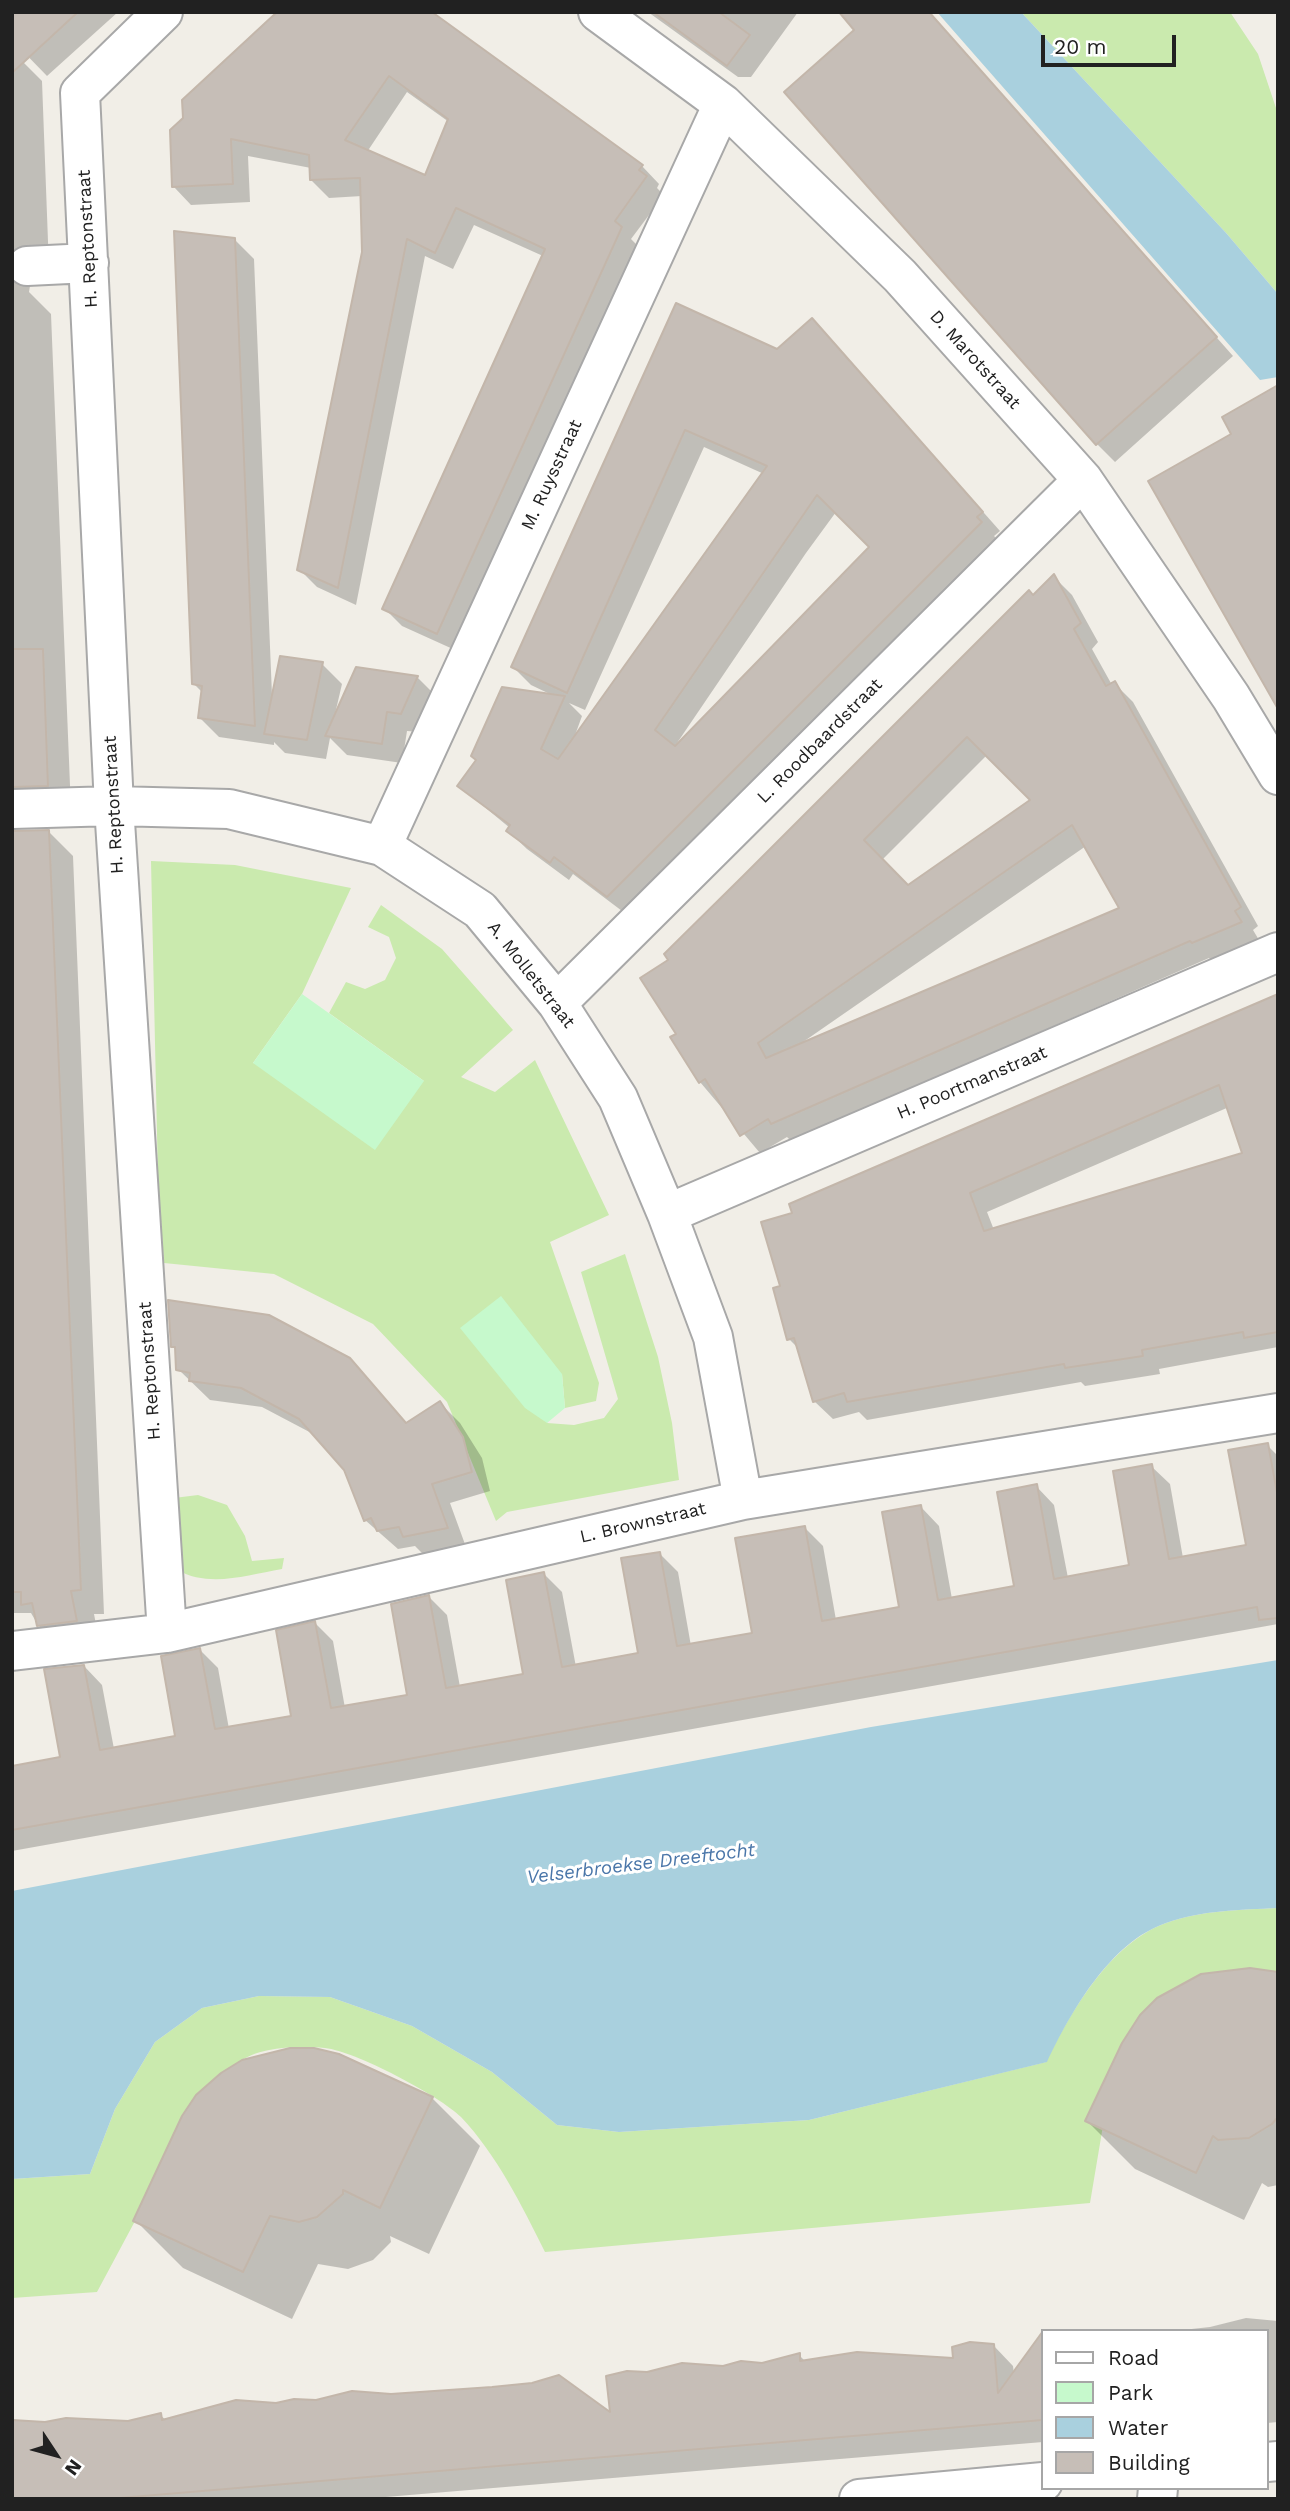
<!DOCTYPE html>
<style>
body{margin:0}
#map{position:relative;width:1290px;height:2511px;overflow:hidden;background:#f1eee7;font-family:"Work Sans",sans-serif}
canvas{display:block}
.frame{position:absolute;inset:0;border:14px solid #212121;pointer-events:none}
.legend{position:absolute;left:1041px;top:2329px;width:228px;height:161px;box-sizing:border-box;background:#fff;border:2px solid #a6a6a6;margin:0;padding:9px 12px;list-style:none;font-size:21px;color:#212121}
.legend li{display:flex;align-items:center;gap:14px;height:35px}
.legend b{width:35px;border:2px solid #a6a6a6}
.north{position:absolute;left:21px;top:2420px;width:70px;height:70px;-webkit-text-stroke:5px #fff;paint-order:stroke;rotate:126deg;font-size:19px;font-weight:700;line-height:28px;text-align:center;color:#212121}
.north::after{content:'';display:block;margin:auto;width:24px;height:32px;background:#212121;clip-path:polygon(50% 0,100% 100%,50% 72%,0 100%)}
.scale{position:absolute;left:1041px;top:35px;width:135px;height:32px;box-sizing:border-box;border:4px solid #212121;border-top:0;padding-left:9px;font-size:21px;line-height:24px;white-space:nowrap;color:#212121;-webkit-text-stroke:5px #fff;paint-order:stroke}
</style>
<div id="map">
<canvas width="1290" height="2511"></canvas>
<div class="frame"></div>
<ul class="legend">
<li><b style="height:9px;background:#fff"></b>Road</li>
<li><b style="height:19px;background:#c6f9cc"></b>Park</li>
<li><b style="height:19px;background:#a9d0de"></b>Water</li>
<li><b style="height:19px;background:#c6beb7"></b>Building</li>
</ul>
<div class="north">N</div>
<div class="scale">20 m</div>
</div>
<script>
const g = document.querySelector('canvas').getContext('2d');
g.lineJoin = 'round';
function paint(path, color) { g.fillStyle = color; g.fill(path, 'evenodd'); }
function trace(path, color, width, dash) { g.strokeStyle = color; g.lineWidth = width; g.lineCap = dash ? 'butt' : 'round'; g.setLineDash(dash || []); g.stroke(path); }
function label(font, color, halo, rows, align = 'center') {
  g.font = font + ' "Work Sans",sans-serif'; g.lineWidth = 6; g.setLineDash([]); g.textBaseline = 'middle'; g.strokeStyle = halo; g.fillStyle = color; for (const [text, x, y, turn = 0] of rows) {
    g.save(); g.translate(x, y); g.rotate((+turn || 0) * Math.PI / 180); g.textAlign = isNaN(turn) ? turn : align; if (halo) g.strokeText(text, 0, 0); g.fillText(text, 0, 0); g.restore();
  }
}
const grass = new Path2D(`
 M1021,12H1230L1258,54L1278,114V294L1227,234Z
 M151,861L235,865L351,888L302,994L253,1063L424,1081L329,1013L346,982L365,989L385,980L396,958L389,937L368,927L381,905L442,949L513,1030L461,1077L495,1092L535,1060L609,1215L550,1242L599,1383L596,1401L565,1408L562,1374L547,1423L574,1425L604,1418L618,1399L581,1272L625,1254L658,1357L672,1423L679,1480L507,1512L496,1521L447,1402L373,1324L274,1274L164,1263L158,1179Z
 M198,1495L227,1505L245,1536L252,1561L284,1558L282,1569C247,1575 210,1588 177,1570L166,1499Z
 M1278,1908V1972L1260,1969L1215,1975L1110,2084L1090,2203L545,2252C522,2206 497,2155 461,2117C440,2096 355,2051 325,2048C298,2046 260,2046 238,2063C200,2091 178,2140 157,2180C137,2217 117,2255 97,2292L12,2298V2179L90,2174L115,2109L155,2042L202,2008L259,1996L330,1997L412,2026L492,2072L557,2125L619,2132L809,2120L1046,2062C1071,2012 1110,1943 1166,1923C1202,1910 1240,1910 1278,1908Z`);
const park = new Path2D(`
 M302,994L424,1081L375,1150L253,1063Z
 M501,1296L562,1374L565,1408L547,1423L525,1408L460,1328Z`);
const water = new Path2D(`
 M937,12H1021L1227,234L1278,294V377L1260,380Z
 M1278,1660V1908C1240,1910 1202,1910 1166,1923C1110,1942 1071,2012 1047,2062L809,2120L619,2132L557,2125L492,2072L412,2026L330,1997L259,1996L202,2008L155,2042L115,2109L90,2174L12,2179V1891L871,1727Z`);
const shadow = new Path2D(`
 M12,12H118L47,76L12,40Z
 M280,12L642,166L659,184L657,188L664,195L631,239L638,246L455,650L402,626L384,608L543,256L474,225L453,269L425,256L356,605L317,587L299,569L364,252L362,196L329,198L311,180V168L248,156L250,202L191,205L174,187ZM407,92L449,122L426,178L367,152Z
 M648,12H798L751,77H738Z
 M929,12L1233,356L1115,462L1097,444L857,30Z
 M12,57H18L42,81L49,268L31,280L29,292L51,314L71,810L17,822L15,831L49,832L73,856L104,1614H94L100,1645L62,1649L38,1625L31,1613H12Z
 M234,239L254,259L272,695L322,664L342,684L335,714L357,669L417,677L437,697L421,732L407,731L402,763L347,755L330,738L326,759L285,753L274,742V745L219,737L199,717L203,693L194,684Z
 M677,305L777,351L830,339L1000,531L994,536L999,541L626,914L573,874L569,880L527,849L508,831L510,828L459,786L554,696L531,685L513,667ZM704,447L764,474L574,738L582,716L569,703L585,710ZM836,512L872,547L675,746L806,553Z
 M1054,577L1072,595L1098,642L1092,649L1112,685L1115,684L1133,702L1258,926L1253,930L1259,940L1212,961L1209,958L791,1141L787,1137L760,1153L700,1082L679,1034L670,961ZM987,755L1033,800L908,887L882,860ZM1086,846L1121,909L803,1042Z
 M1278,995V1347L1159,1369L1160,1374L1085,1386L1081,1382L867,1420L859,1412L833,1419L814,1401L799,1349L789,1339L782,1288L794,1214ZM1229,1107L1244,1154L994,1230L987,1212Z
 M172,1346L349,1359L407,1424L440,1403L460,1423L482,1458L490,1491L450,1503L466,1547L424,1555L415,1546L398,1549L365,1520L346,1469L317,1436L262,1407L210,1400L178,1369L177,1351Z
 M1267,1445L1278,1456V1624L12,1851V1767L62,1758L84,1666L102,1685L114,1749L177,1738L200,1650L218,1668L229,1729L294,1717L315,1623L333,1641L345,1708L409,1696L429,1597L447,1615L460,1687L525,1675L544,1574L562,1592L576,1667L640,1655L660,1554L678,1572L691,1646L754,1635L805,1528L823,1546L836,1620L901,1608L921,1507L939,1526L952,1599L1016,1588L1036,1486L1054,1505L1068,1578L1131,1567L1151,1466L1170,1484L1183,1558L1248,1546Z
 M1278,1976V2185L1268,2187L1262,2183L1244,2220L1135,2169L1087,2121Z
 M432,2098L480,2146L429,2254L390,2236L391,2242L373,2260L348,2269L318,2264L292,2319L183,2268L135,2220Z
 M1246,2318L1278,2321V2422L1267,2423V2331H1173L1210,2327Z
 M1041,2337L1043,2442L362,2499H12L46,2424L128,2423L160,2415L166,2420L612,2416L647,2374L762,2365L799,2355L806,2362L955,2360L994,2346L1013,2366L1014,2374Z`);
const building = new Path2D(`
 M12,12H78L12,73Z
 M277,12H432L643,165L639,170L647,176L615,221L622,227L437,634L382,609L545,249L456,208L435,253L407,239L338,588L297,570L362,252L360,178L310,180L309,155L231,139L233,184L172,187L170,130L183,118L182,100ZM389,76L448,119L425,175L345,140Z
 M653,12H719L750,35L727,66Z
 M839,12H929L1217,337L1096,445L784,92L854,30Z
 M174,231L235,238L255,726L198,718L202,686L192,684Z
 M676,303L777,349L812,318L983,512L977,517L982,522L607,897L554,857L550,863L506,831L510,825L457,786L476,760L471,756L502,687L565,696L541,749L558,759L767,466L685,430L567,693L511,667ZM817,495L869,547L675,746L655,730Z
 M1278,385V709L1148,481L1231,434L1222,417Z
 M1054,574L1081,623L1074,629L1106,686L1115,681L1241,907L1235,911L1242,922L1192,943L1190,941L771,1124L768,1119L740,1136L705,1079L699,1083L670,1037L676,1034L640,978L668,960L664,954L743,876L1029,590L1033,595ZM967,737L1030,800L908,885L864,840ZM1072,825L1119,908L766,1058L758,1043Z
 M12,649H43L48,786L12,787Z
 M280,656L323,662L307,740L264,734Z
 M356,667L418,676L401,714L387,712L382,744L325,736Z
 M49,830L81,1590L71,1591L77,1621L37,1626L32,1603L21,1605V1592H12V831Z
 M1278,994V1332L1244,1338L1243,1332L1142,1350L1143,1356L1065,1368L1064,1364L847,1402L844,1393L813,1402L794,1338L787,1340L773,1288L780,1286L761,1222L792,1213L789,1204ZM1219,1085L1242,1153L984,1231L970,1193Z
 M168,1300L269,1315L350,1358L406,1423L440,1401L463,1437L472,1472L432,1484L448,1528L403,1537L399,1527L377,1531L371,1518L364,1521L344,1470L299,1419L241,1388L189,1381L190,1373L176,1370L175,1347H171Z
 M1268,1443L1278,1498V1618L1259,1620L1257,1607L12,1830V1766L60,1757L44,1669L84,1665L100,1750L175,1736L161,1656L200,1648L215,1729L291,1716L276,1630L315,1621L331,1708L407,1695L391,1604L429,1595L446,1688L523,1674L506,1580L544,1572L562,1667L638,1653L621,1558L660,1552L677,1646L752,1633L735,1538L805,1526L822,1621L899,1607L882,1512L921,1505L938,1600L1014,1586L997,1492L1037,1484L1054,1579L1129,1565L1113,1471L1152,1464L1169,1559L1246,1545L1228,1450Z
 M1250,1968L1278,1972V2117L1272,2124L1249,2138L1218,2140L1213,2136L1196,2173L1085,2121L1122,2043L1140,2015L1157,1998L1201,1974Z
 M290,2048H314L339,2054L433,2097L380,2208L343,2190V2194L317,2217L299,2222L270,2216L243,2272L133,2221L182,2116L196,2095L221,2073L242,2060Z
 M1043,2331V2420L108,2499H12V2420L45,2422L66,2418L128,2421L161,2413L162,2420L236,2400L276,2403L294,2399L316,2400L352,2391L391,2394L492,2387L532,2383L559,2375L610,2412L606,2376L627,2371L647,2372L682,2363L723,2366L741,2361L762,2363L800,2353V2361L857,2352L953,2358L952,2347L970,2342L994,2344L998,2393Z`);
const minor = new Path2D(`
 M163,12L80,93L114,806L167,1633
 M598,12L723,104L900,276L1083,480L1231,697L1278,775
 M27,266L89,263
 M12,809L114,806L229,809L382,846L480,910L557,1003L618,1098L667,1214L713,1337L743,1500
 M382,846L723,104
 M557,1003L1083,480
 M667,1214L1278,952
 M12,1651L167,1633L743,1500L1278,1413
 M1267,2462L1278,2461
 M859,2499L1043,2482
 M1157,2499L1158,2488`);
const streetNames = [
 ["H. Reptonstraat",88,239,-93],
 ["D. Marotstraat",975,360,48],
 ["M. Ruysstraat",552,475,-65],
 ["L. Roodbaardstraat",820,741,-45],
 ["H. Reptonstraat",114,805,-93],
 ["A. Molletstraat",531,975,52],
 ["H. Poortmanstraat",972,1083,-23],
 ["H. Reptonstraat",150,1371,-94],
 ["L. Brownstraat",643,1523,-13]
];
const waterNames = [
 ["Velserbroekse Dreeftocht",641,1864,-7]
];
paint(grass, '#caeaae');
paint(park, '#c6f9cc');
paint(water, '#a9d0de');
paint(shadow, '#0003');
paint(building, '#c6beb7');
trace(building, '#c3b6aa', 2);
trace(minor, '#a8a8a8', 42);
trace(minor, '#fff', 38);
label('18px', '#212121', '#fff', streetNames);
label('italic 19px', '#4a76a9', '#fff', waterNames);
</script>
